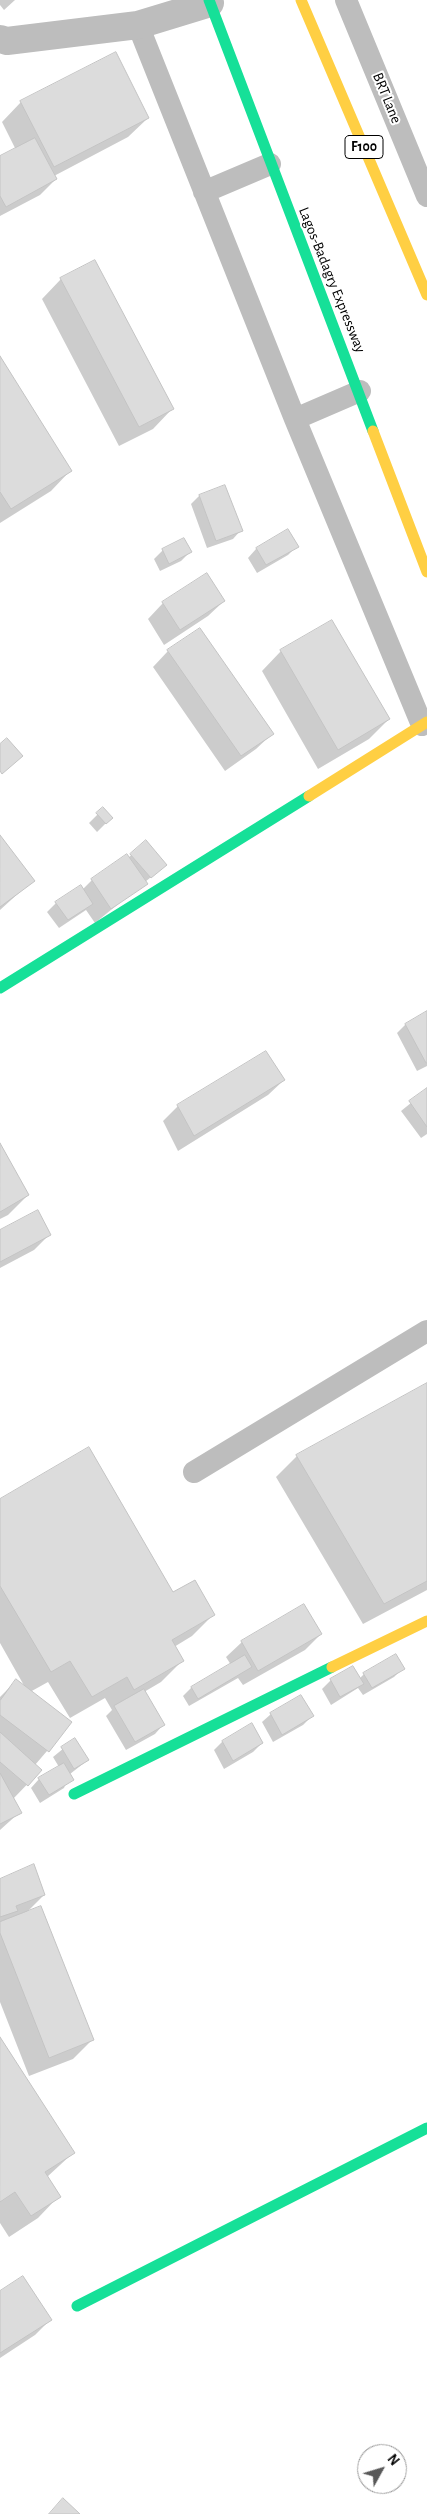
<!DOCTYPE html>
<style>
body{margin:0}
#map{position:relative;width:427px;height:2514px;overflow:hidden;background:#fff;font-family:"Alegreya Sans",sans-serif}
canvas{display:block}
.north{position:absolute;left:357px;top:2444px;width:50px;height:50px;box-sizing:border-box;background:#fff;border:1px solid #999;border-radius:50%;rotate:51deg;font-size:14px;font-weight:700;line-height:20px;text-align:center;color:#000}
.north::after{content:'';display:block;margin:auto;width:18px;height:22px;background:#595959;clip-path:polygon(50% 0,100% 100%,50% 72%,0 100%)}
</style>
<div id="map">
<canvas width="427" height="2514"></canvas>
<div class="north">N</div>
</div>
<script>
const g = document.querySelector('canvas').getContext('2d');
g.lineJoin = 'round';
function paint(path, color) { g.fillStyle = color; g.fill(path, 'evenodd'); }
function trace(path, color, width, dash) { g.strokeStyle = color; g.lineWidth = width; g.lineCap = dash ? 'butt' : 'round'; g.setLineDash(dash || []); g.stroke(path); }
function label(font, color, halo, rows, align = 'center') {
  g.font = font + ' "Alegreya Sans",sans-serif'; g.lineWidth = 4; g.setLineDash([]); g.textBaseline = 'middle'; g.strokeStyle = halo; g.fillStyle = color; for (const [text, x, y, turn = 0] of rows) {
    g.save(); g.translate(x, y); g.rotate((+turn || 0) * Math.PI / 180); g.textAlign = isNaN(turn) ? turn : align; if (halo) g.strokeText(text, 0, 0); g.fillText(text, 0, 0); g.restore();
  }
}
const shadow = new Path2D(`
 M0,0H15L4,10L0,5Z
 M21,102L148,118L128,137L54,176L56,179L40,195L0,216V158L16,150L2,122Z
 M61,279L172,409L153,429L119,446L42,299Z
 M0,359L70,471L51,491L0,523Z
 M199,496L241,530L233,539L207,548L191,504Z
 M288,531L297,546L288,555L257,573L248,558L256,549Z
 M163,550L190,552L181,561L160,571L154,559Z
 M224,601L208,616L164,645L148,619L163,603Z
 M168,651L272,734L256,749L225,771L153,667Z
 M281,651L389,719L369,739L318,769L262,671Z
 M103,809L111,818L97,832L89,823Z
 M0,837L33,880L0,910Z
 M146,842L156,873L95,923L86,910L59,928L47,912L56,903L82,890L92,880L127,856L128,858Z
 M427,1013V1066L417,1071L397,1033L405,1025Z
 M284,1080L268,1095L178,1151L163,1121L178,1106Z
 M427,1090V1134L421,1138L401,1111Z
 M0,1146L28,1195L8,1215L0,1219Z
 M0,1232L49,1235L34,1250L0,1268Z
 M427,1384V1590L363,1624L276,1477L297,1456Z
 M0,1500L213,1615L192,1636L174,1647L182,1661L161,1682L144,1692L163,1725L155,1734L126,1750L106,1716L112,1710L105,1698L70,1718L48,1682L30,1692L71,1723L35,1765L41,1770L13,1799L20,1812L0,1830V1697L16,1681L26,1689L0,1643Z
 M321,1634L305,1650L243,1685L238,1678L189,1706L183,1696L191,1688L231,1665L226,1657L242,1642Z
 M403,1668L394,1677L363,1695L358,1688L331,1705L322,1689L331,1680L359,1679L364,1674Z
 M271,1714L312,1716L303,1725L273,1742L262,1722Z
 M75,1739L88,1760L70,1774L64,1788L40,1803L31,1788L39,1779L59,1767L53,1757Z
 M222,1742L262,1743L253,1752L224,1769L214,1750Z
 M0,1880L44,1895L26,1913L93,2039L73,2059L29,2076L0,2002Z
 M0,2040L73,2153L47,2177L59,2196L38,2218L9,2237L0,2223Z
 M0,2293L50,2320L35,2335L0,2358Z`);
const building = new Path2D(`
 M116,52L149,118L54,167L20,101Z
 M35,138L57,179L6,207L0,196V156Z
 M95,260L174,409L139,427L60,278Z
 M0,356L72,471L11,509L0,492Z
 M225,485L243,531L216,541L199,495Z
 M288,529L299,547L266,565L256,548Z
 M184,538L192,552L169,564L162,549Z
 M207,573L225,601L180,630L162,602Z
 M332,620L390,719L338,750L280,650Z
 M200,628L274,734L241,756L167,650Z
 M7,738L23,756L2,774L0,771V744Z
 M103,807L113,818L106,824L96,813Z
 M0,835L35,881L0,907Z
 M146,840L167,865L151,878L130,854Z
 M127,854L148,884L111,909L91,879Z
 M81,885L93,904L68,920L55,902Z
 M427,1011V1063H426L405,1024Z
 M266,1051L285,1080L194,1136L177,1105Z
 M427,1088V1127L409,1101Z
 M0,1143L29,1195L0,1212Z
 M38,1210L51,1235L0,1262V1230Z
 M427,1383V1581L384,1604L296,1455Z
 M89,1447L173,1592L195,1580L215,1615L172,1640L184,1661L134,1690L127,1677L92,1697L70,1661L51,1672L0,1586V1499Z
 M304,1604L322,1634L258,1671L241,1641Z
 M396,1654L405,1669L372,1688L363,1673Z
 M245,1655L252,1667L198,1699L191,1687Z
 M353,1666L364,1684L340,1697L330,1679Z
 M16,1679L72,1722L49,1752L0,1715V1701Z
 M144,1689L165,1725L135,1742L114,1706Z
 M301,1695L314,1716L282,1735L270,1713Z
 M252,1723L263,1743L233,1761L222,1741Z
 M0,1732L42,1770L28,1786L0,1762Z
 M75,1738L89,1760L74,1769L61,1747Z
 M64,1763L74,1780L49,1795L38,1778Z
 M0,1773L22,1813L0,1824Z
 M34,1864L45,1895L16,1906L18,1911L0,1917V1879Z
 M41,1906L94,2040L49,2058L0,1933V1922Z
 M0,2037L75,2153L45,2172L61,2197L31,2216L15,2192L0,2202Z
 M23,2276L52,2320L0,2353V2291Z
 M63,2498L80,2514H49Z`);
const lane = new Path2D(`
 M346,0L427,196
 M138,25L295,419L422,725
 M204,192L270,164
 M295,419L360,391
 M194,1472L427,1331`);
const street = new Path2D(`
 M0,39L7,41L138,25L210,3`);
const fast = new Path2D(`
 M209,0L373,431
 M0,988L309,796
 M74,1794L332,1667
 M77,2306L427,2128`);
const slow = new Path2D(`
 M301,0L427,295
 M373,431L427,572
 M309,796L427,722
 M332,1667L427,1621`);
const shields = [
 [364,147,38]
];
const shieldNames = [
 ["F100",364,147]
];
const streetNames = [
 ["BRT Lane",387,98,68],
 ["Lagos-Badagry Expressway",332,280,68]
];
paint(shadow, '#0003');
paint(building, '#dcdcdc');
trace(building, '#c4c4c4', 1);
trace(lane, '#bdbdbd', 22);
trace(street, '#bdbdbd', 28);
trace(fast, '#16e098', 11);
trace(slow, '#ffcf43', 11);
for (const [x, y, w] of shields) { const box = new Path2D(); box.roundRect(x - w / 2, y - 11.5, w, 23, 4); g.fillStyle = '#fff'; g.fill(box); trace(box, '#000', 1); }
label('bold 14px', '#000', null, shieldNames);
label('15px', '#000', '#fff', streetNames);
</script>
